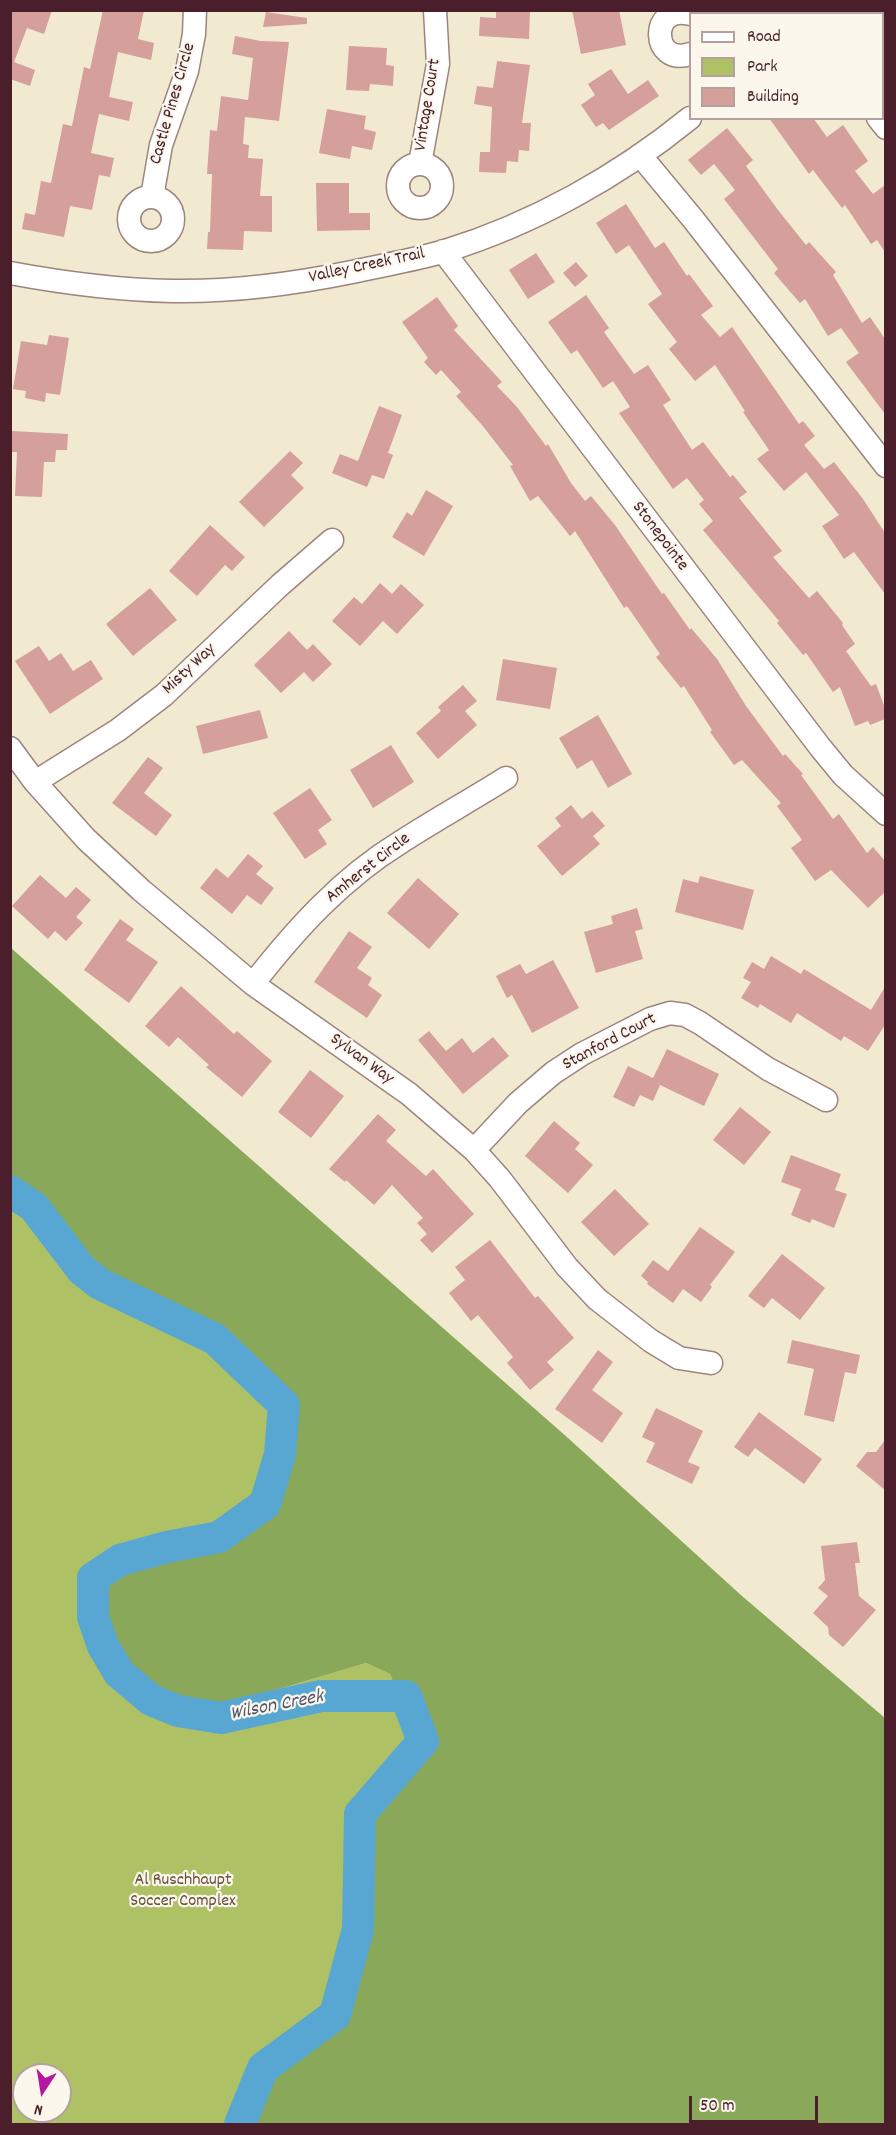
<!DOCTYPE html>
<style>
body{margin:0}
#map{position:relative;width:896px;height:2135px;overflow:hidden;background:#f1ead1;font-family:Dekko,sans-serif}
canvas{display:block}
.frame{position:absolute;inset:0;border:12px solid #4a1f2b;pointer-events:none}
.legend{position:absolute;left:689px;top:12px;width:195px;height:108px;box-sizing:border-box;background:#fbf7ec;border:2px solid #b4a19f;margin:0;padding:8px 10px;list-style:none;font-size:18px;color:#4a1f2b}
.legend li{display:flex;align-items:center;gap:12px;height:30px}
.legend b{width:30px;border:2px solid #b4a19f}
.north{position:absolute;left:12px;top:2063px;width:60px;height:60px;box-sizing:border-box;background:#fbf7ec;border:2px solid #b4a19f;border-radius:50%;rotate:192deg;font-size:16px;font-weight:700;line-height:24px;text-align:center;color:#4a1f2b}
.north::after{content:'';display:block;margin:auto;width:21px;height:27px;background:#b5179e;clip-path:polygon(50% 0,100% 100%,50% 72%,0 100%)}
.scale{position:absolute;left:689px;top:2096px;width:129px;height:27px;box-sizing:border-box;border:3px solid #4a1f2b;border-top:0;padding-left:8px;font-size:18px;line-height:21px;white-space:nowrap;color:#4a1f2b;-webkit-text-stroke:4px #fbf7ec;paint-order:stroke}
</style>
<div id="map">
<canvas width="896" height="2135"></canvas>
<div class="frame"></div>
<ul class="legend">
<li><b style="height:8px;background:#fff"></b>Road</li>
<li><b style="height:16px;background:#aec265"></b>Park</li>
<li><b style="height:16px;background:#d59f9c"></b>Building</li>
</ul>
<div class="north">N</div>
<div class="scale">50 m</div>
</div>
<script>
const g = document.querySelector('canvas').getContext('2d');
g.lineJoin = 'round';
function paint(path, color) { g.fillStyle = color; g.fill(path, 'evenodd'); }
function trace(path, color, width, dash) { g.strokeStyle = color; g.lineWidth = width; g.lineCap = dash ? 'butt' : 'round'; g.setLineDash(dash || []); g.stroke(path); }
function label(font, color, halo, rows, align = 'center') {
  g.font = font + ' Dekko,sans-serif'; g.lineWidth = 4.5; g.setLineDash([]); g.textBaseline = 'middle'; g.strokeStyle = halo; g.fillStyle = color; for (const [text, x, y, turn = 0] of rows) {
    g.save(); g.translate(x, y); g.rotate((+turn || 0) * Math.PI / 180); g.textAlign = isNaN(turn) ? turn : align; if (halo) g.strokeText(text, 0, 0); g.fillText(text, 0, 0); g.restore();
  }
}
const green = new Path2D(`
 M11,1182L43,1202L91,1272L231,1343L282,1416L268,1510L219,1528L193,1715L366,1663L390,1674L421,1751L365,1818L344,1996L275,2042L238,2101L249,2124H11ZM24,2075H60V2111H24Z`);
const forest = new Path2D(`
 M11,948L568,1438L742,1596L885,1718V2124H249L238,2101L275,2042L344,1996L365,1818L421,1751L390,1674L366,1663L193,1715L137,1683L88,1594L153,1544L219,1528L268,1510L282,1416L230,1343L91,1272L43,1202L11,1182Z`);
const river = new Path2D(`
 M10,1191L34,1207L82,1270L100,1284L215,1339L284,1405L280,1454L265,1504L219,1537L167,1547L120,1560L93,1578V1617L103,1646L119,1673L151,1700L178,1711L221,1718L321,1696H406L423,1741L360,1814L358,1929L335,2015L263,2068L240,2124`);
const building = new Path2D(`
 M10,10H52L44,34L27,28L14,62L35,70L30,86L10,79Z
 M103,10H144L138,39L154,43L151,60L118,52L109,97L133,102L129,121L99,114L91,153L114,158L110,177L99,175L92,210L70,206L64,237L22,229L25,213L35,215L41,181L51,183L63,124L72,126L84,67L90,69Z
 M496,10H530L529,39L479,36L480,17L496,18Z
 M572,10H619L626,45L581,54Z
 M266,12L307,18V24L263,27Z
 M235,36L261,41L289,42L279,121L245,117L243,144L249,145L248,158L263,159L260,196H272V232L244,231L243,250L207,249L208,232H210L212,174H207L210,130L217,131L221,96L248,100L253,58L232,54Z
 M349,46L387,48L386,65L394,66L393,86L370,84L369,91L346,90Z
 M497,61L530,65L522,123H531L529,151L519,150L518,162L507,161L506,173L479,172L480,152H490L492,107L474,104L477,86L493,88Z
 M611,69L628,94L648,80L659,96L609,130L603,123L596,127L581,105L595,95L588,84Z
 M327,109L366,116L364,129L376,132L372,150L352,146L350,159L319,153Z
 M769,118H813L827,137L843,125L868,161L855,171L873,194L885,185V252L877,240L871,244L845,205L842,208L813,170L809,174Z
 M727,128L753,160L746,166L778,210L806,245L809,242L836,272L833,275L862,323L870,317L885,339V414L846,362L859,353L841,328L828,336L805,299L800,303L774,273L778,269L724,199L735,190L714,164L701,175L688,160Z
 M316,183H349V213H370V230L317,231Z
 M626,204L655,248L664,242L687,276L689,274L713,306L701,315L720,337L732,327L799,424L803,421L815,436L804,445L824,469L834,462L863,499L885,533V594L854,552L844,559L822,526L839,515L806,472L784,491L757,459L769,450L743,412L745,411L715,365L695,381L669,349L677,342L648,304L662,294L629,245L616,254L596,223Z
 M536,253L555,282L528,299L509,270Z
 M576,262L588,276L575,287L563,273Z
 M586,295L609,328L604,332L634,374L648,365L671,400L663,405L692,450L703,442L730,477L733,475L747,492L739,498L782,551L773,557L809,598L817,591L843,623L842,625L855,644L846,651L871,686L876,684L885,708V719L870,725L868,721L855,726L840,687L833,692L806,653L803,655L777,623L779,621L703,530L713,521L699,504L704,500L687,478L673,489L619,413L630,407L613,381L603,388L577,350L571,354L548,322Z
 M437,297L458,326L454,330L502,382L497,386L517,407L546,446L548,444L571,483L585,501L591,496L615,525L662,594L664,593L690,630L691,628L717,659L746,706L783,756L785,754L803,774L801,775L833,819L839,814L867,853L873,847L885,861V892L868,908L831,870L815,881L791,848L802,840L777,806L781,803L742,760L734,765L710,732L712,730L684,686L681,688L656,657L660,654L627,606L624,608L575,531L570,536L538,496L530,501L510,466L513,465L482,425L456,396L461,392L441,370L436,375L424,362L428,358L402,322Z
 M49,335L69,338L60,395L46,393L45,402L25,398L26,391L13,389L21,341L47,345Z
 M379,406L402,415L388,453L393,455L384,479L372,475L367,487L332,473L340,454L358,461Z
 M12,431L68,434L67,450H56L55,462H44L42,497L15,496L17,452H11Z
 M290,451L303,463L291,475L304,488L264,527L239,502Z
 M426,490L453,506L424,556L392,537L407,512L412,516Z
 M210,525L245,557L232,571L225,565L197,596L169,571Z
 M380,583L392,594L401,584L424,605L397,634L383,621L360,646L332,621L354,597L362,604Z
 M150,588L177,620L133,656L106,624Z
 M289,631L307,650L313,644L332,664L313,682L304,672L281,693L254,665Z
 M39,646L49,661L61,653L73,671L91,660L103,679L50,714L15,661Z
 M503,659L557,668L550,709L496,700Z
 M463,685L477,701L465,711L477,725L438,759L416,733L441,711L438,707Z
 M260,710L268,738L203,754L196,726Z
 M598,715L632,774L608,788L592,760L577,769L559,738Z
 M391,745L414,782L373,808L350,770Z
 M148,757L163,768L144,793L172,815L156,836L112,803Z
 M310,788L332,820L318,830L327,844L305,859L273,813Z
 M571,805L582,819L592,811L605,826L593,836L600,844L562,876L537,846L561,826L555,818Z
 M248,854L263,866L256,874L274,888L261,905L247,895L232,914L200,888L216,868L228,878Z
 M40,875L66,898L76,887L91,900L76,917L83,923L66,941L55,931L48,939L12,906Z
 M700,876L754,890L743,930L675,912L683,879L698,883Z
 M418,878L459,914L429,949L387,913Z
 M637,908L643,929L635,931L643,959L596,973L584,932L613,924L611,916Z
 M120,919L134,929L126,940L158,962L129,1003L84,970Z
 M349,931L372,947L357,968L372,978L368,985L382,995L367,1018L314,982Z
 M771,956L801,974L804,969L871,1010L885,987V1025L868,1051L844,1036L841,1041L797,1013L791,1023L760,1004L758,1008L741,998L751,982L743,978L752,962L764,969Z
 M553,960L579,1008L532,1033L512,995L507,998L496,976L520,964L526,974Z
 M181,986L234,1034L237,1031L272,1061L242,1097L206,1067L209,1065L178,1037L169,1047L145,1026Z
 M429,1031L446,1051L462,1038L473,1053L493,1037L509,1056L463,1094L418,1040Z
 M667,1049L719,1074L704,1106L660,1085L653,1101L640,1095L634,1107L613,1097L628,1066L653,1078Z
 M310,1070L344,1096L311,1138L278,1112Z
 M740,1107L771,1132L744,1165L713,1140Z
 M378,1114L396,1130L386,1141L426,1176L433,1169L474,1214L432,1253L420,1240L427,1234L417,1223L423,1218L392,1185L374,1205L346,1180L345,1182L329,1169Z
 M554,1121L580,1143L575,1149L593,1165L568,1193L525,1156Z
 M791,1155L841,1174L835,1190L847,1194L834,1228L812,1219L810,1223L791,1215L801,1189L781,1182Z
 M615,1189L649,1224L614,1256L581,1222Z
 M700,1227L735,1252L710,1285L712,1287L701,1302L683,1289L673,1303L647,1284L648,1282L641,1276L653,1260L668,1271Z
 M490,1240L535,1298L538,1296L574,1338L547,1362L554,1370L530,1390L507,1363L513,1357L478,1315L471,1321L449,1293L465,1280L455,1267Z
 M782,1254L825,1288L800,1320L772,1298L764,1308L748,1296Z
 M792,1340L860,1355L856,1374L845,1372L834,1422L804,1415L814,1369L787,1363Z
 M598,1350L613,1362L592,1390L623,1413L602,1443L555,1409Z
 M656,1408L703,1431L688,1462L700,1467L692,1484L646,1462L655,1443L642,1437Z
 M759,1412L822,1459L804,1484L755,1448L748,1457L734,1447Z
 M885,1440V1490L856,1466L867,1452H876Z
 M857,1542L860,1563H855L859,1596L876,1610L843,1647L829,1635L828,1627L813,1613L828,1596L818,1588L825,1580L821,1546Z`);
const minor = new Path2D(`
 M690,14C649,3 651,67 690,54
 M800,14L802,10
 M878,118L886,128
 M640,155L693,219L886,466
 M420,164L438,64L435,10
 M398 186a22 22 0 1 1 44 0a22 22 0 1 1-44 0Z
 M152,197L161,145L187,71L194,34L195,10
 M129 219a22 22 0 1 1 44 0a22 22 0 1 1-44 0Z
 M443,251L820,747L843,775L886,814
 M10,273C64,283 118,290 172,291C233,292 293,284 352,272C383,265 415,260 445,251C533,224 619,176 690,118
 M10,748L35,782L86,839L141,890L253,984L409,1094L474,1150L500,1179L567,1267L597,1299L651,1341L679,1358L711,1363
 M35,782L118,730L164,695L280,585L332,540
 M253,984C295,930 342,878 401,842C435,820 471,800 506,778
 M474,1150L518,1103L553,1073L582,1054L650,1019L670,1013L685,1015L700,1023L768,1069L826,1100`);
const streetNames = [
 ["Castle Pines Circle",174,104,-74],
 ["Vintage Court",429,105,-81],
 ["Valley Creek Trail",367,267,-12],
 ["Stonepointe",659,537,53],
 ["Misty Way",190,670,-43],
 ["Amherst Circle",369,869,-38],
 ["Stanford Court",610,1043,-28],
 ["Sylvan Way",361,1060,36]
];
const parkNames = [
 ["Al Ruschhaupt",183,1882],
 ["Soccer Complex",183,1903]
];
const waterNames = [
 ["Wilson Creek",277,1707,-11]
];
paint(green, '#aec265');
paint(forest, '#8aa85a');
trace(river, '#58a7d2', 32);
paint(building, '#d59f9c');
trace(minor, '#9e847e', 25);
trace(minor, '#fff', 22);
label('18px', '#4a1f2b', '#fbf7ec', streetNames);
label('18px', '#68503c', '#fbf7ec', parkNames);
label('italic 20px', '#50556e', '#fbf7ec', waterNames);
</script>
